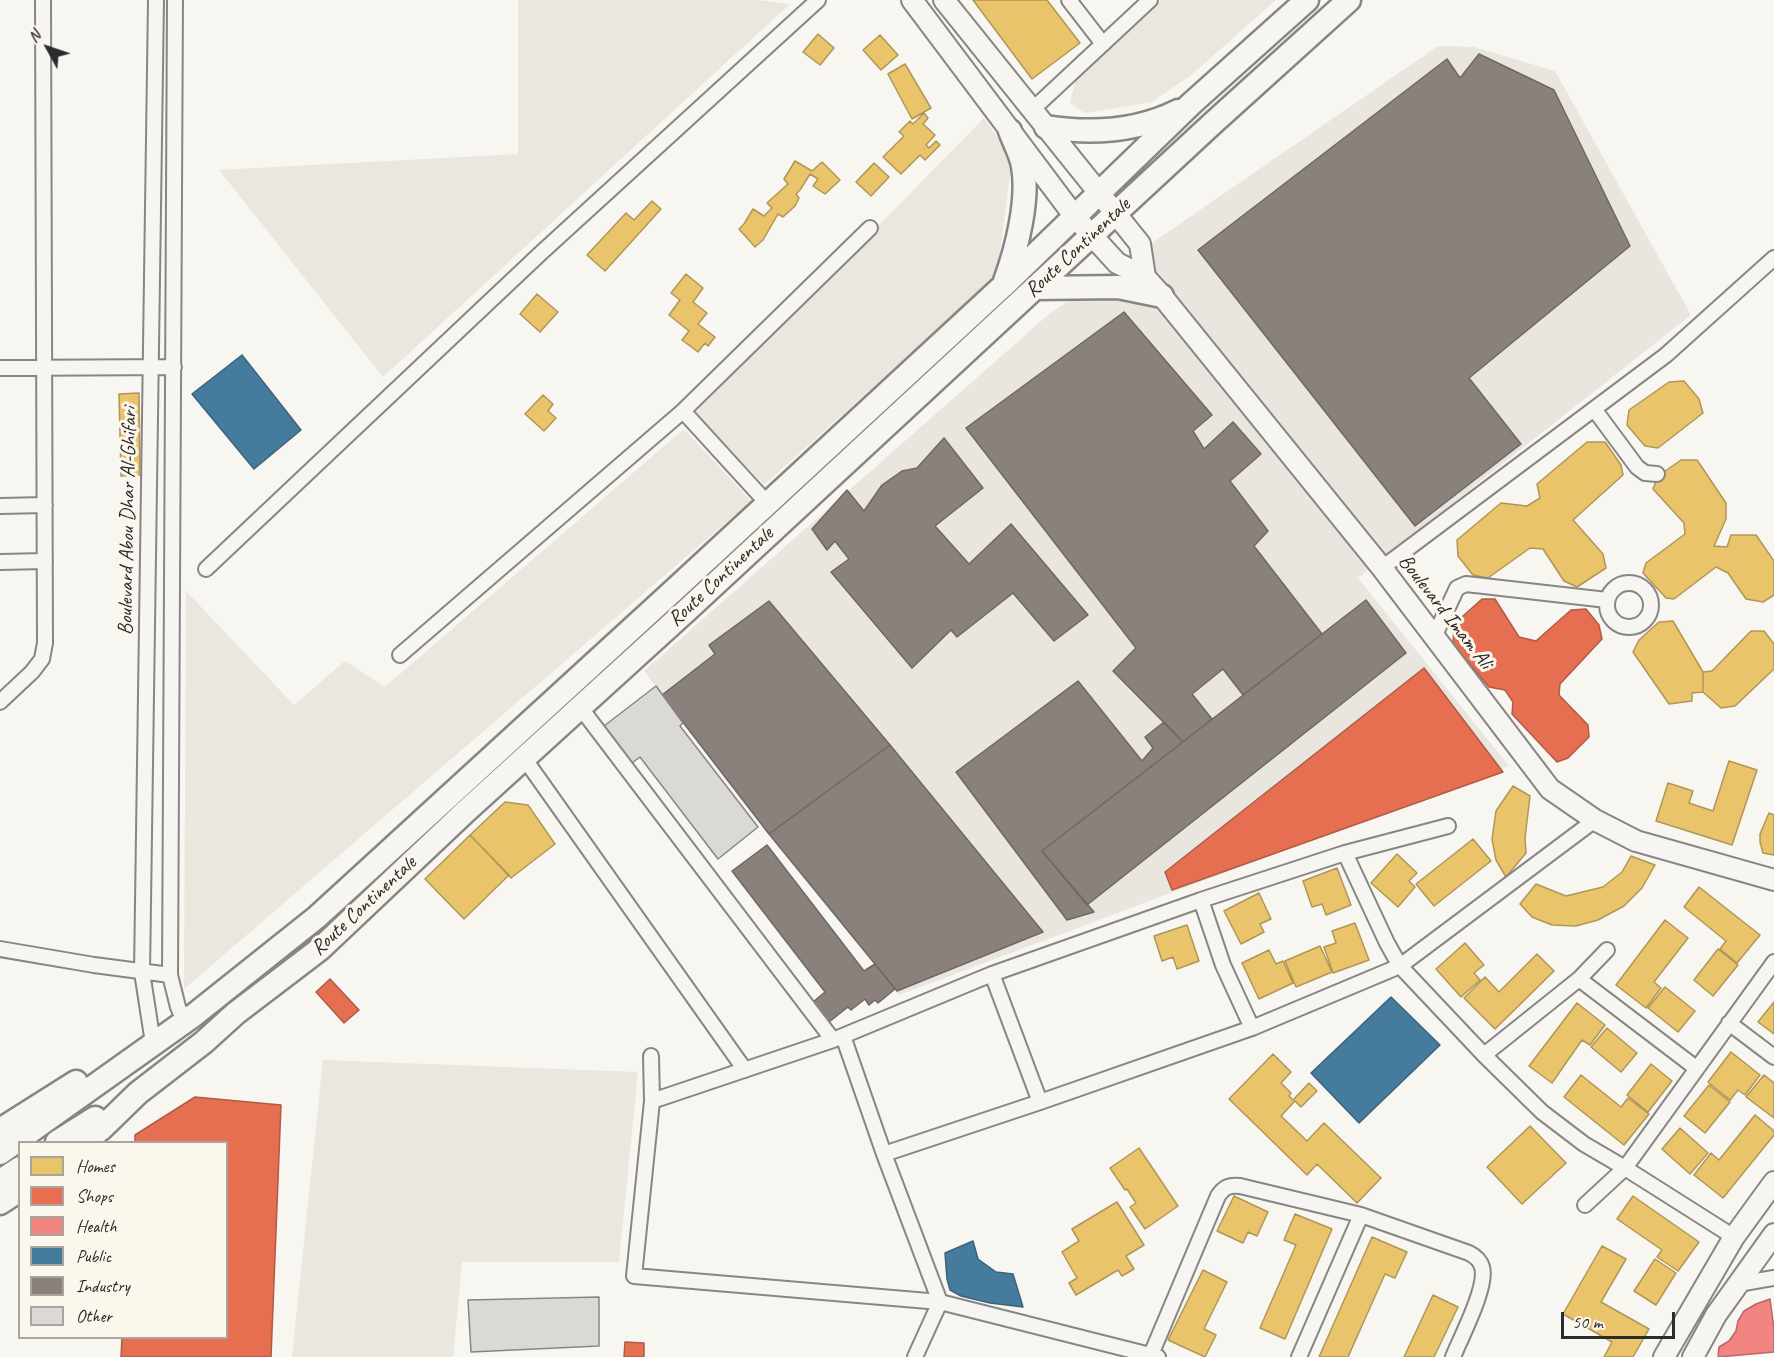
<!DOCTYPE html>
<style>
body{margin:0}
#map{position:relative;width:1774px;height:1357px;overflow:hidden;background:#f8f6f0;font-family:Caveat,sans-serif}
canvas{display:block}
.legend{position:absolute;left:18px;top:1141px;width:210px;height:198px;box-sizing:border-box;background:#fbf7ec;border:2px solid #a8a59f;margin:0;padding:8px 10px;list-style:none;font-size:18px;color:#2b2b2b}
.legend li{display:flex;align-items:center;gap:12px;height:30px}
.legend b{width:30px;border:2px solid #a8a59f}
.north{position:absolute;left:18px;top:18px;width:60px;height:60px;-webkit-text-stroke:4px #fbf7ec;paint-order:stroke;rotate:310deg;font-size:16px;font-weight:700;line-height:24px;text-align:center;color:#2b2b2b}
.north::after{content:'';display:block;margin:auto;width:21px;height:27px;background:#2b2b2b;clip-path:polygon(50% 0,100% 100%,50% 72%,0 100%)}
.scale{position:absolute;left:1561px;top:1312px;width:114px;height:27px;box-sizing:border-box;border:3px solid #2b2b2b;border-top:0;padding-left:8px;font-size:18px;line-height:21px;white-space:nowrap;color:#2b2b2b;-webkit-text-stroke:4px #fbf7ec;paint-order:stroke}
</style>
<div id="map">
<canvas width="1774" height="1357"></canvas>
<ul class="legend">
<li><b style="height:16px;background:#e9c46a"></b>Homes</li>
<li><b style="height:16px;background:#e76f51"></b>Shops</li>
<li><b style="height:16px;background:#f28482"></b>Health</li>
<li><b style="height:16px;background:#457b9d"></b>Public</li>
<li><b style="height:16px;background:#8a817c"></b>Industry</li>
<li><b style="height:16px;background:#dbd9d6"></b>Other</li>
</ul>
<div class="north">N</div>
<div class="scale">50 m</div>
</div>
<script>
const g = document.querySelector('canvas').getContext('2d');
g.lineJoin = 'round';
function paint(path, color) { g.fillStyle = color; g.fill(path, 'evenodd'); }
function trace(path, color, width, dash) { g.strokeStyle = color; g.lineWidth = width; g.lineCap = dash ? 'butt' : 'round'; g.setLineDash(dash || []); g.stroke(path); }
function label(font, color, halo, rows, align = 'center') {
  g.font = font + ' Caveat,sans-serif'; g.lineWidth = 6; g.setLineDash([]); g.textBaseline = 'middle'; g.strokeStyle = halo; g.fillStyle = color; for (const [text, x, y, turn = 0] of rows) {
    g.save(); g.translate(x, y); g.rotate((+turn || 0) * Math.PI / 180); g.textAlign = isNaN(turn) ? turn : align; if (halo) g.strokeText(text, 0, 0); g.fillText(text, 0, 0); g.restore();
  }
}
const built = new Path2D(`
 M1438,46L1474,47L1555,71L1691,315L1358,578L1509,766L899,995L644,671L1049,314Z`);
const green = new Path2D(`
 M518,0H758L790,4L383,377L219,170L518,154Z
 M1161,0H1276L1190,76L1152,102L1085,113L1070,103L1076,78L1115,44Z
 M984,118L1012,158L997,275L764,485L695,413Z
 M684,429L751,501L184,989L186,591L294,705L345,661L385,687Z
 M323,1060L638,1072L619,1262H462L453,1357H292Z`);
const homes = new Path2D(`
 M973,0H1047L1080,43L1032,79Z
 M818,34L834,48L820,65L803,52Z
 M880,35L898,55L881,70L863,50Z
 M905,64L931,108L912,119L888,74Z
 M924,113L928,118L923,124L935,135L926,145L929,148L936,141L940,145L925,160L920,155L901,174L883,157L904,136L899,132L910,121L913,124Z
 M795,161L812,171L822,162L840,180L825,194L813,186L818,179L810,174L800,190L796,194L799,198L795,206L783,217L778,214L763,240L755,247L739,229L744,224L753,209L764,216L772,208L767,203L788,184L784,179Z
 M874,163L889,177L871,196L856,182Z
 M652,201L661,209L605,271L587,255L626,213L634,220Z
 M686,274L703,288L693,302L707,313L698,324L715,337L708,346L705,343L698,352L682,340L689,331L669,315L680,300L671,293Z
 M537,294L558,312L540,332L520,314Z
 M1684,381L1699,399L1703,413L1658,448L1645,446L1627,425L1629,410L1669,382Z
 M139,393L140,475L121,476L119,394Z
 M543,395L553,404L548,411L556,418L544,431L525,414Z
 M1587,442H1605L1621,465L1623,475L1573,520L1603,554L1606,568L1577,587L1564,581L1543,549L1530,548L1488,578L1473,575L1458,556L1457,540L1501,503L1527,506L1540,498L1537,484Z
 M1681,460H1697L1726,503V519L1714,546L1727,547L1731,535H1756L1774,561V595L1763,602L1746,599L1728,573L1716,567L1674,599L1666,598L1643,573L1646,563L1685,534L1684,523L1653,489L1658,476Z
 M1673,621L1703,672V692L1692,693V701L1669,704L1633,652L1639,640L1659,622Z
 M1751,631H1764L1774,644V669L1735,706L1721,708L1703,692V672L1712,671Z
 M1729,761L1757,770L1732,845L1656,821L1668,783L1693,791L1689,803L1713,811Z
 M1513,786L1530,796L1525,838L1526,853L1506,877L1496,860L1492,839L1496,811Z
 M505,802L528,805L555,844L511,878L470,835Z
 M1769,813L1774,815V855L1763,853L1760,842V834Z
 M470,835L509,875L464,919L425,879Z
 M1473,839L1491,861L1434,906L1416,884Z
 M1397,854L1417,873L1409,881L1415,887L1398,907L1371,883Z
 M1631,856L1655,865L1642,888L1624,906L1598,920L1576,926L1552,925L1532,917L1520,904L1536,884L1566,896L1603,887L1622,872Z
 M1337,868L1351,905L1326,915L1322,904L1312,907L1303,881Z
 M1699,887L1760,935L1737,963L1720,949L1726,941L1684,907Z
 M1259,893L1271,919L1260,924L1264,932L1241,944L1224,911Z
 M1665,920L1688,938L1654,982L1661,988L1646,1008L1616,985Z
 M1355,923L1369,960L1333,973L1324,947L1336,943L1332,931Z
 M1187,925L1199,961L1177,969L1173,957L1162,961L1154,936Z
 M1465,943L1484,965L1474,973L1480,980L1461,997L1436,969Z
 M1320,946L1332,972L1296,987L1285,961Z
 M1718,949L1738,965L1713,996L1694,980Z
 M1269,950L1276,964L1283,961L1293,983L1259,999L1242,963Z
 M1537,954L1554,971L1495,1029L1464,998L1485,977L1499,992Z
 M1665,987L1695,1011L1678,1032L1648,1008Z
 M1774,1002V1034L1758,1022Z
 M1577,1003L1605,1025L1590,1045L1582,1040L1552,1083L1529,1066Z
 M1607,1028L1637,1053L1621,1072L1591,1047Z
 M1731,1052L1760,1075L1745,1095L1738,1090L1730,1100L1708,1082Z
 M1273,1054L1291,1072L1281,1083L1291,1093L1289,1096L1293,1100L1309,1083L1317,1091L1301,1107L1295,1101L1281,1116L1307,1141L1324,1123L1381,1178L1357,1203L1317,1164L1307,1175L1229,1099Z
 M1651,1064L1672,1081L1648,1112L1627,1095Z
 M1581,1075L1621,1107L1628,1098L1649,1114L1624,1145L1564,1097Z
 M1764,1075L1774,1083V1118L1746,1097Z
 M1709,1085L1730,1102L1705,1133L1684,1116Z
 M1755,1115L1774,1131V1135L1723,1198L1694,1175L1711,1153L1719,1160Z
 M1530,1126L1566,1163L1522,1204L1487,1167Z
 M1680,1128L1708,1153L1690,1174L1662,1149Z
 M1139,1148L1178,1206L1145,1229L1130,1207L1136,1203L1127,1189L1125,1190L1110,1168Z
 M1234,1196L1268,1212L1257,1236L1248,1232L1243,1243L1217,1231Z
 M1633,1196L1699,1242L1678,1271L1657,1257L1662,1250L1617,1219Z
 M1117,1202L1144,1245L1126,1256L1134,1269L1122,1276L1118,1270L1076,1295L1069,1283L1077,1278L1062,1252L1079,1241L1072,1229Z
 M1295,1214L1332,1229L1285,1339L1260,1328L1296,1245L1284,1240Z
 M1372,1237L1407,1252L1395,1278L1385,1274L1348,1357H1319Z
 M1602,1246L1626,1259L1601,1302L1649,1329L1633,1357H1604L1612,1342L1563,1314Z
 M1655,1259L1676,1273L1656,1305L1634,1291Z
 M1203,1270L1227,1282L1204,1329L1216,1335L1205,1357L1168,1340Z
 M1433,1295L1458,1307L1434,1357H1404Z`);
const shops = new Path2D(`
 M1482,599H1495L1519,637L1536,641L1571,610L1586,609L1599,625L1602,639L1560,684L1559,695L1588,725L1589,737L1568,758L1557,762L1512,714L1513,702L1505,690L1489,687L1453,644L1454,624Z
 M1424,668L1503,772L1172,890L1165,872Z
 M330,979L359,1010L344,1023L316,992Z
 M195,1097L281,1105L271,1357H121L122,1338H226V1142H135V1135Z
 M625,1342L644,1343V1357H624Z`);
const health = new Path2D(`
 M1770,1299L1774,1329V1352L1718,1357L1719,1347L1729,1341L1736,1331L1738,1321L1744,1311L1756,1304Z`);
const public = new Path2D(`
 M242,355L301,430L254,469L192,394Z
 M1391,997L1440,1045L1359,1123L1311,1073Z
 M973,1241L978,1259L996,1272L1013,1274L1023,1307L990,1303L961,1296L950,1290L947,1279L945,1253Z`);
const industry = new Path2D(`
 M1479,54L1554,90L1630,246L1469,378L1521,444L1415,526L1198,250L1447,59L1460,78Z
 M1124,312L1212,415L1193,431L1204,449L1233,422L1261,454L1230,481L1268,531L1254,546L1322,634L1243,695L1223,669L1192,694L1212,719L1183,742L1113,671L1136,648L966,428Z
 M944,438L983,488L935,526L969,564L1011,524L1088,615L1054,641L1013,593L957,637L951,630L912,668L831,572L849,559L835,541L827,550L812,529L847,490L864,511L882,485L902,471L917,468Z
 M1366,600L1406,653L1087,905L1042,851Z
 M769,601L890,745L769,834L662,695L715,654L709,645Z
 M1078,681L1142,761L1153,748L1145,737L1164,722L1183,742L1042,851L1094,912L1067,920L956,772Z
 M890,745L1043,932L897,991L769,834Z
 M767,845L864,971L875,964L895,989L878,1003L875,1000L869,1005L865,999L851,1010L848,1007L829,1022L813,1002L825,992L732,871Z`);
const building = new Path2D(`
 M656,686L683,723L680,726L758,827L718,859L640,757L632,763L604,726Z
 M599,1297V1346L471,1352L468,1300Z`);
const street = new Path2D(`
 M175,0L170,975L178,1007L184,1021
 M1069,0L1103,44
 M1032,110L1150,0
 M0,368L174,367
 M1594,409L1637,467L1645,473L1657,474
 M683,411L767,503
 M0,506L45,505
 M0,562L45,561
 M1382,568L1666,355L1774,258
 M206,569L542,252L818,0
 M1607 605a22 22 0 1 1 44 0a22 22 0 1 1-44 0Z
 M1434,637L1457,588L1466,584L1607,600
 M400,655L683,411L870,228
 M0,702L32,672L42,659L45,643L43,0
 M580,707L833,1040
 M524,758L745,1070
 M1345,853L1387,943L1400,966L1484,1055L1542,1112L1584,1144L1625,1168L1734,1237
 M1201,900L1223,965L1252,1028
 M0,949L94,965L170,975
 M992,974L1040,1102
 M1579,979L1696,1068
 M1729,1023L1774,1057
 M843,1036L884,1154L940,1302L915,1357
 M153,1043L142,972L156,0
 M1484,1055L1579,979L1607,950
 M651,1056L652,1101
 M884,1154L1040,1102L1252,1028L1400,966L1595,820
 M1585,1205L1625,1168L1774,962
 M1738,1284L1774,1278
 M1150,1357L1218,1196C1224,1187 1229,1185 1240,1186L1361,1215L1469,1253C1475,1256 1480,1260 1482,1267C1488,1286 1461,1337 1453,1357
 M1158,1357L940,1302L634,1276L652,1101L833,1040L992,974L1201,900L1345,853L1448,826
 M1299,1357L1361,1215`);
const secondary = new Path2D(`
 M912,0L1075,217L1117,263L1145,277L1162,296L1382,568L1550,789L1595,820L1636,841L1774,880
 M944,0L1140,244L1145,277
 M1664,1357L1734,1237L1774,1182
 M1693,1357L1716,1315L1774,1234`);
const primary = new Path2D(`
 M1046,127C1091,134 1136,132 1178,111
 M1005,281C1017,248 1029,200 1023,166C1021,154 1014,142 1010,131
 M1035,288L1118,287L1162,296
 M0,1130L76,1082
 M57,1142L95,1118
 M84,1142L101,1129L138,1093L204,1042L236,1013L320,949L465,812L686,611L1213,123L1349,0
 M0,1153L194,1015L317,917L672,592L1003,286L1192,103L1307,0
 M0,1181L20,1168
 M0,1203L20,1190`);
const streetNames = [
 ["Route Continentale",1078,248,-43],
 ["Boulevard Abou Dhar Al-Ghifari",128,521,-89],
 ["Route Continentale",721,577,-43],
 ["Boulevard Imam Ali",1445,612,52],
 ["Route Continentale",364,906,-43]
];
paint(built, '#e9e6df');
paint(green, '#e9e7de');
paint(homes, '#e9c46a');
trace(homes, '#b09657', 1.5);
paint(shops, '#e76f51');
trace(shops, '#af5b46', 1.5);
paint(health, '#f28482');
trace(health, '#b66968', 1.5);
paint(public, '#457b9d');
trace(public, '#3d637b', 1.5);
paint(industry, '#8a817c');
trace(industry, '#6e6764', 1.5);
paint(building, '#dbd9d6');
trace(building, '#878684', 1.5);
trace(street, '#878684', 18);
trace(secondary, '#878684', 24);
trace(primary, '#878684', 27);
trace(street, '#f6f5f1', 14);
trace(secondary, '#f6f5f1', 20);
trace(primary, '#f6f5f1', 22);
label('21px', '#2b2b2b', '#fbf7ec', streetNames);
</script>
